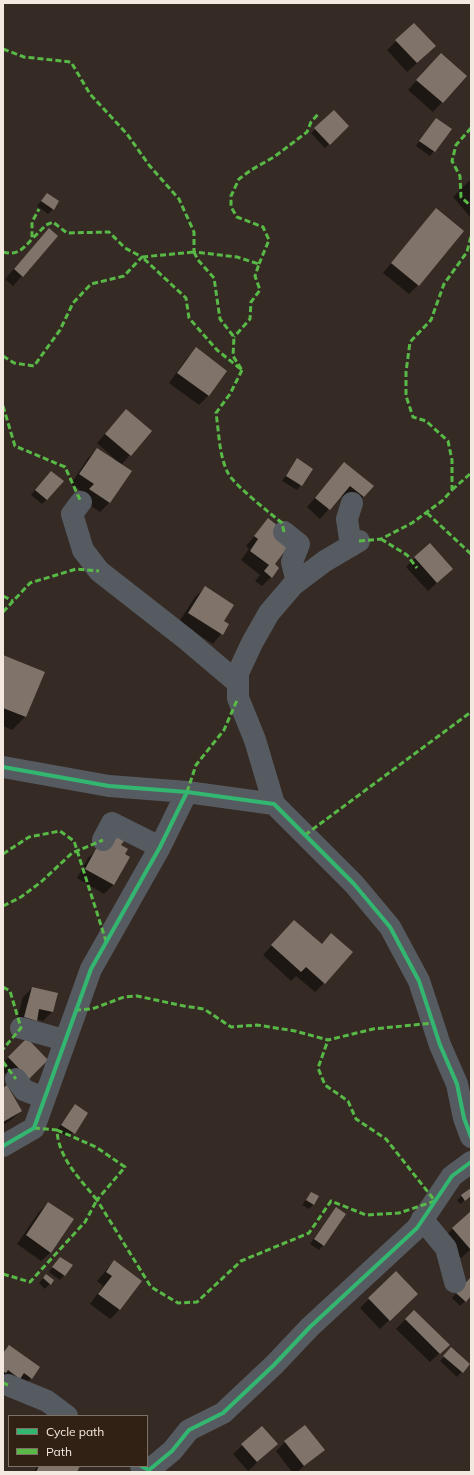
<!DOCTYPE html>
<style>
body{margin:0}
#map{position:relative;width:474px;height:1475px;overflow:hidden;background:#352b24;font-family:Mulish,sans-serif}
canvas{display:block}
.frame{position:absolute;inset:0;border:4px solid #f4e9e1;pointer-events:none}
.legend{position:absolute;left:8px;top:1415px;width:140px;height:52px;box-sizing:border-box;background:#302114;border:1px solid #7e7166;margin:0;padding:5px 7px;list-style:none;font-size:12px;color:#f4e9e1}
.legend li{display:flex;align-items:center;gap:8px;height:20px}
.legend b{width:20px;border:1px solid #7e7166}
</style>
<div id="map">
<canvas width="474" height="1475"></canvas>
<div class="frame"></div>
<ul class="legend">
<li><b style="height:5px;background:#33b770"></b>Cycle path</li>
<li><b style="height:5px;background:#58b947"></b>Path</li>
</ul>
</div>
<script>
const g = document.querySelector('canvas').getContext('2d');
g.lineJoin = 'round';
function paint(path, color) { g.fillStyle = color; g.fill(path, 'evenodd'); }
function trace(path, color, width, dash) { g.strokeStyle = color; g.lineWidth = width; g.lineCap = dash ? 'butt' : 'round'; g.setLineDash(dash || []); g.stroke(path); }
const shadow = new Path2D(`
 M396,41L425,56L407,72L387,50Z
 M432,64L466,76L433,112L408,90Z
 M334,111L348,126L325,148L311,133Z
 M436,119L451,129L430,156L416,146Z
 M471,179V218L453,197Z
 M47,194L53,209L48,214L37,206Z
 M436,209L418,285L409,294L383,273Z
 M49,229L57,236L13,286L5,279Z
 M196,349L226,371L208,396L199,405L169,383L187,358Z
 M126,410L130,455L121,465L130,471L109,503L100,512L81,499L85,493L71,484L88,458L98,449L115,461L116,460L97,443Z
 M297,460L312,469L297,490L282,481Z
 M344,464L372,487L354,506L341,495L320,519L307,507Z
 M47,477V499L42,504L31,495Z
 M268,520L273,564L271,577L262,586L255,581L260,575L241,560L249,549L246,546Z
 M415,558L442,578L428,591L406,567Z
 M205,588L223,621L228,625L213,644L179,622L195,597Z
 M3,656L44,673L25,717L12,730L3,726Z
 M120,846L124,854L129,857L113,885L104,894L77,878L88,858L98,849Z
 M294,921L324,983L315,992L296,976L291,981L263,955Z
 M32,988L52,1012L43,1021L36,1019L26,1029L15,1026L23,997Z
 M27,1039L20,1088L3,1071V1063Z
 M3,1089L21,1111L11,1120L3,1125Z
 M75,1106L87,1113L69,1138L57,1130Z
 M471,1189V1196L460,1204L457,1200Z
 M311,1193L314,1204L309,1209L302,1205Z
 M48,1203L51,1252L41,1261L17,1244L39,1212Z
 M471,1212V1249L461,1258L443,1238Z
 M332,1213L323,1245L319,1250L310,1244Z
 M114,1261L140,1281L119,1310L110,1319L90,1304L103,1286L97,1281Z
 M56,1263L72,1266L60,1280L49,1272Z
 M46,1275L53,1280L45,1289L39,1283Z
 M471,1278V1295L460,1306L452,1298Z
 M369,1299L407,1303L380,1329L360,1308Z
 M414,1311L448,1345L430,1362L396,1329Z
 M9,1346L31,1378L22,1387L3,1382V1352Z
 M451,1349L468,1364L457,1377L440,1361Z
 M262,1427L277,1444L248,1471L233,1454Z
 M285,1442L323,1450L297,1472H292L276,1451Z
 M38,1466H78L76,1472H33Z`);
const building = new Path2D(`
 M414,23L436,46L417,63L395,40Z
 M441,53L467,76L443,103L416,80Z
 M334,110L349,126L330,145L314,128Z
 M436,118L452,129L435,152L419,141Z
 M47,193L59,201L54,210L41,201Z
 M436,208L464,231L419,286L391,263Z
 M49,228L58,236L23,277L14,269Z
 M196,347L227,371L209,396L177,373Z
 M126,409L152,431L131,456L105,434Z
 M97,448L132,471L110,503L89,489L94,484L79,474Z
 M297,458L313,469L302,486L286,476Z
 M344,462L374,486L364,497L350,486L330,510L315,498Z
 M51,471L64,481L47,500L35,490Z
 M268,518L278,526L291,543L275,564L279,568L272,578L264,571L269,565L250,551L258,539L254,536Z
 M430,543L453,569L437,583L414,557Z
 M205,586L234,605L224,621L229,624L223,635L188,613Z
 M3,655L45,672L26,717L3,708Z
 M113,834L124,841L121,845L128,849L125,854L130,857L114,885L85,869L97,847Z
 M294,920L322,944L331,933L353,952L325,984L306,967L301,972L271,945Z
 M32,987L58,993L53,1012L39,1009L37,1021L24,1017Z
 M27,1038L48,1060L29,1079L8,1057Z
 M7,1085L22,1111L3,1122V1088Z
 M75,1104L88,1113L75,1134L61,1125Z
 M471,1188V1196L465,1201L461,1195Z
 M311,1192L319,1196L314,1205L306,1200Z
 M48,1202L74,1219L51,1253L26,1235Z
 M336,1207L346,1214L324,1246L314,1239Z
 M471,1211V1250L452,1228Z
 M60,1257L73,1265L65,1276L52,1267Z
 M114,1260L142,1281L120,1310L98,1294L112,1276L106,1272Z
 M396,1271L418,1294L390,1321L368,1298Z
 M46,1274L54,1280L51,1285L43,1278Z
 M471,1277V1296L466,1302L456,1293Z
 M414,1310L450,1345L440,1354L405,1319Z
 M9,1345L40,1367L32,1379L24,1373L20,1379L8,1370L6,1373L3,1371V1353Z
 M451,1347L470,1364L463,1373L443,1356Z
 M305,1425L325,1450L304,1466L284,1441Z
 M262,1426L278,1444L257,1462L241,1444Z
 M39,1466H80L77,1472H36Z`);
const minor = new Path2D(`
 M81,502L72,514L83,550L99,571L186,639L238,683
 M284,532L299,544L292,562L297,582
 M351,546L347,519L352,503
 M3,767L109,786L187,792L274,804L354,884L390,927L419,981L440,1045L457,1084L464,1118L471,1137
 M274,804L255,740L238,698V673L252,643L269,613L293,585L325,561L359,541
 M103,840L112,823L160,847
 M21,1028L64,1040
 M16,1079L24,1090L44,1098
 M3,1146L34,1128L91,969L160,847L187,792
 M422,1219L446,1248L455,1282
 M8,1385L47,1401L67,1416
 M141,1466L149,1470L172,1451L189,1430L223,1413L274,1365L310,1327L417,1228L452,1176L471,1162`);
const quiet = new Path2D(`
 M3,49L24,57L71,62L90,94L127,134L149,165L179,199L194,232V252L237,257L259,264L255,276L260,290L251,302L250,319L234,337
 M471,128L456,145L452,161L460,176L461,197L471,206
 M3,252C17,256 23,249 32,239V222L39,209
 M194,252L198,260L214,278L220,319L234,337L233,356L242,370L217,350L189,318L186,298L142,257Z
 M259,264L269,240L263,227L237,217L231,207V196L239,179L251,170L274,157L307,132L311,122L319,113
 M3,356L14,363L34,366L60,330L73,303L91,284L124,276L142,257L125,248L109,232L67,233L53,222L46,225L32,239
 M242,370L230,394L216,413C219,432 219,456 228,473C233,484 271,514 282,523L284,532
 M3,406L15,446L65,467L81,502
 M452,490L471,473
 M427,513L471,554
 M381,539L407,555L417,568
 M359,541L381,539L412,523L442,501L452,490V460L448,441L426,421L413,417L406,396V372L410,342L431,320L444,284L467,252L471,236
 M3,596L13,601
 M3,612L30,583L76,569L99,571
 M187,792L196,765L224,730L238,698
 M305,835L471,712
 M3,854L29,837L60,831L74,841L106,941
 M3,906L21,897L41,882L72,853L103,840
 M3,987L10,991L21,1028L3,1049
 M75,1010L92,1009L124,997L137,996L184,1006L204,1009L231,1027L257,1025L295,1031L328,1040L373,1029L433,1023
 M3,1062L16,1079
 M57,1130L96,1147L125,1167L97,1200L151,1287L178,1303L197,1302L241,1261L309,1233L331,1201L366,1215L399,1213L435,1201L386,1139L356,1119L348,1101L325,1085L318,1068L328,1040
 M3,1274L30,1282L85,1222L97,1200C81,1180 58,1158 57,1130L34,1128
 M3,1383L8,1385`);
const cycleway = new Path2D(`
 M3,767L109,786L187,792L274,804L354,884L390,927L419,981L440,1045L457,1084L464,1118L471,1137
 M3,1146L34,1128L91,969L160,847L187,792
 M141,1466L149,1470L172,1451L189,1430L223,1413L274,1365L310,1327L417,1228L452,1176L471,1162`);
paint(shadow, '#0007');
paint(building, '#80746a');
trace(minor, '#565b62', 22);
trace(quiet, '#58b947', 3, [6, 3]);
trace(cycleway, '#33b770', 4);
</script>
